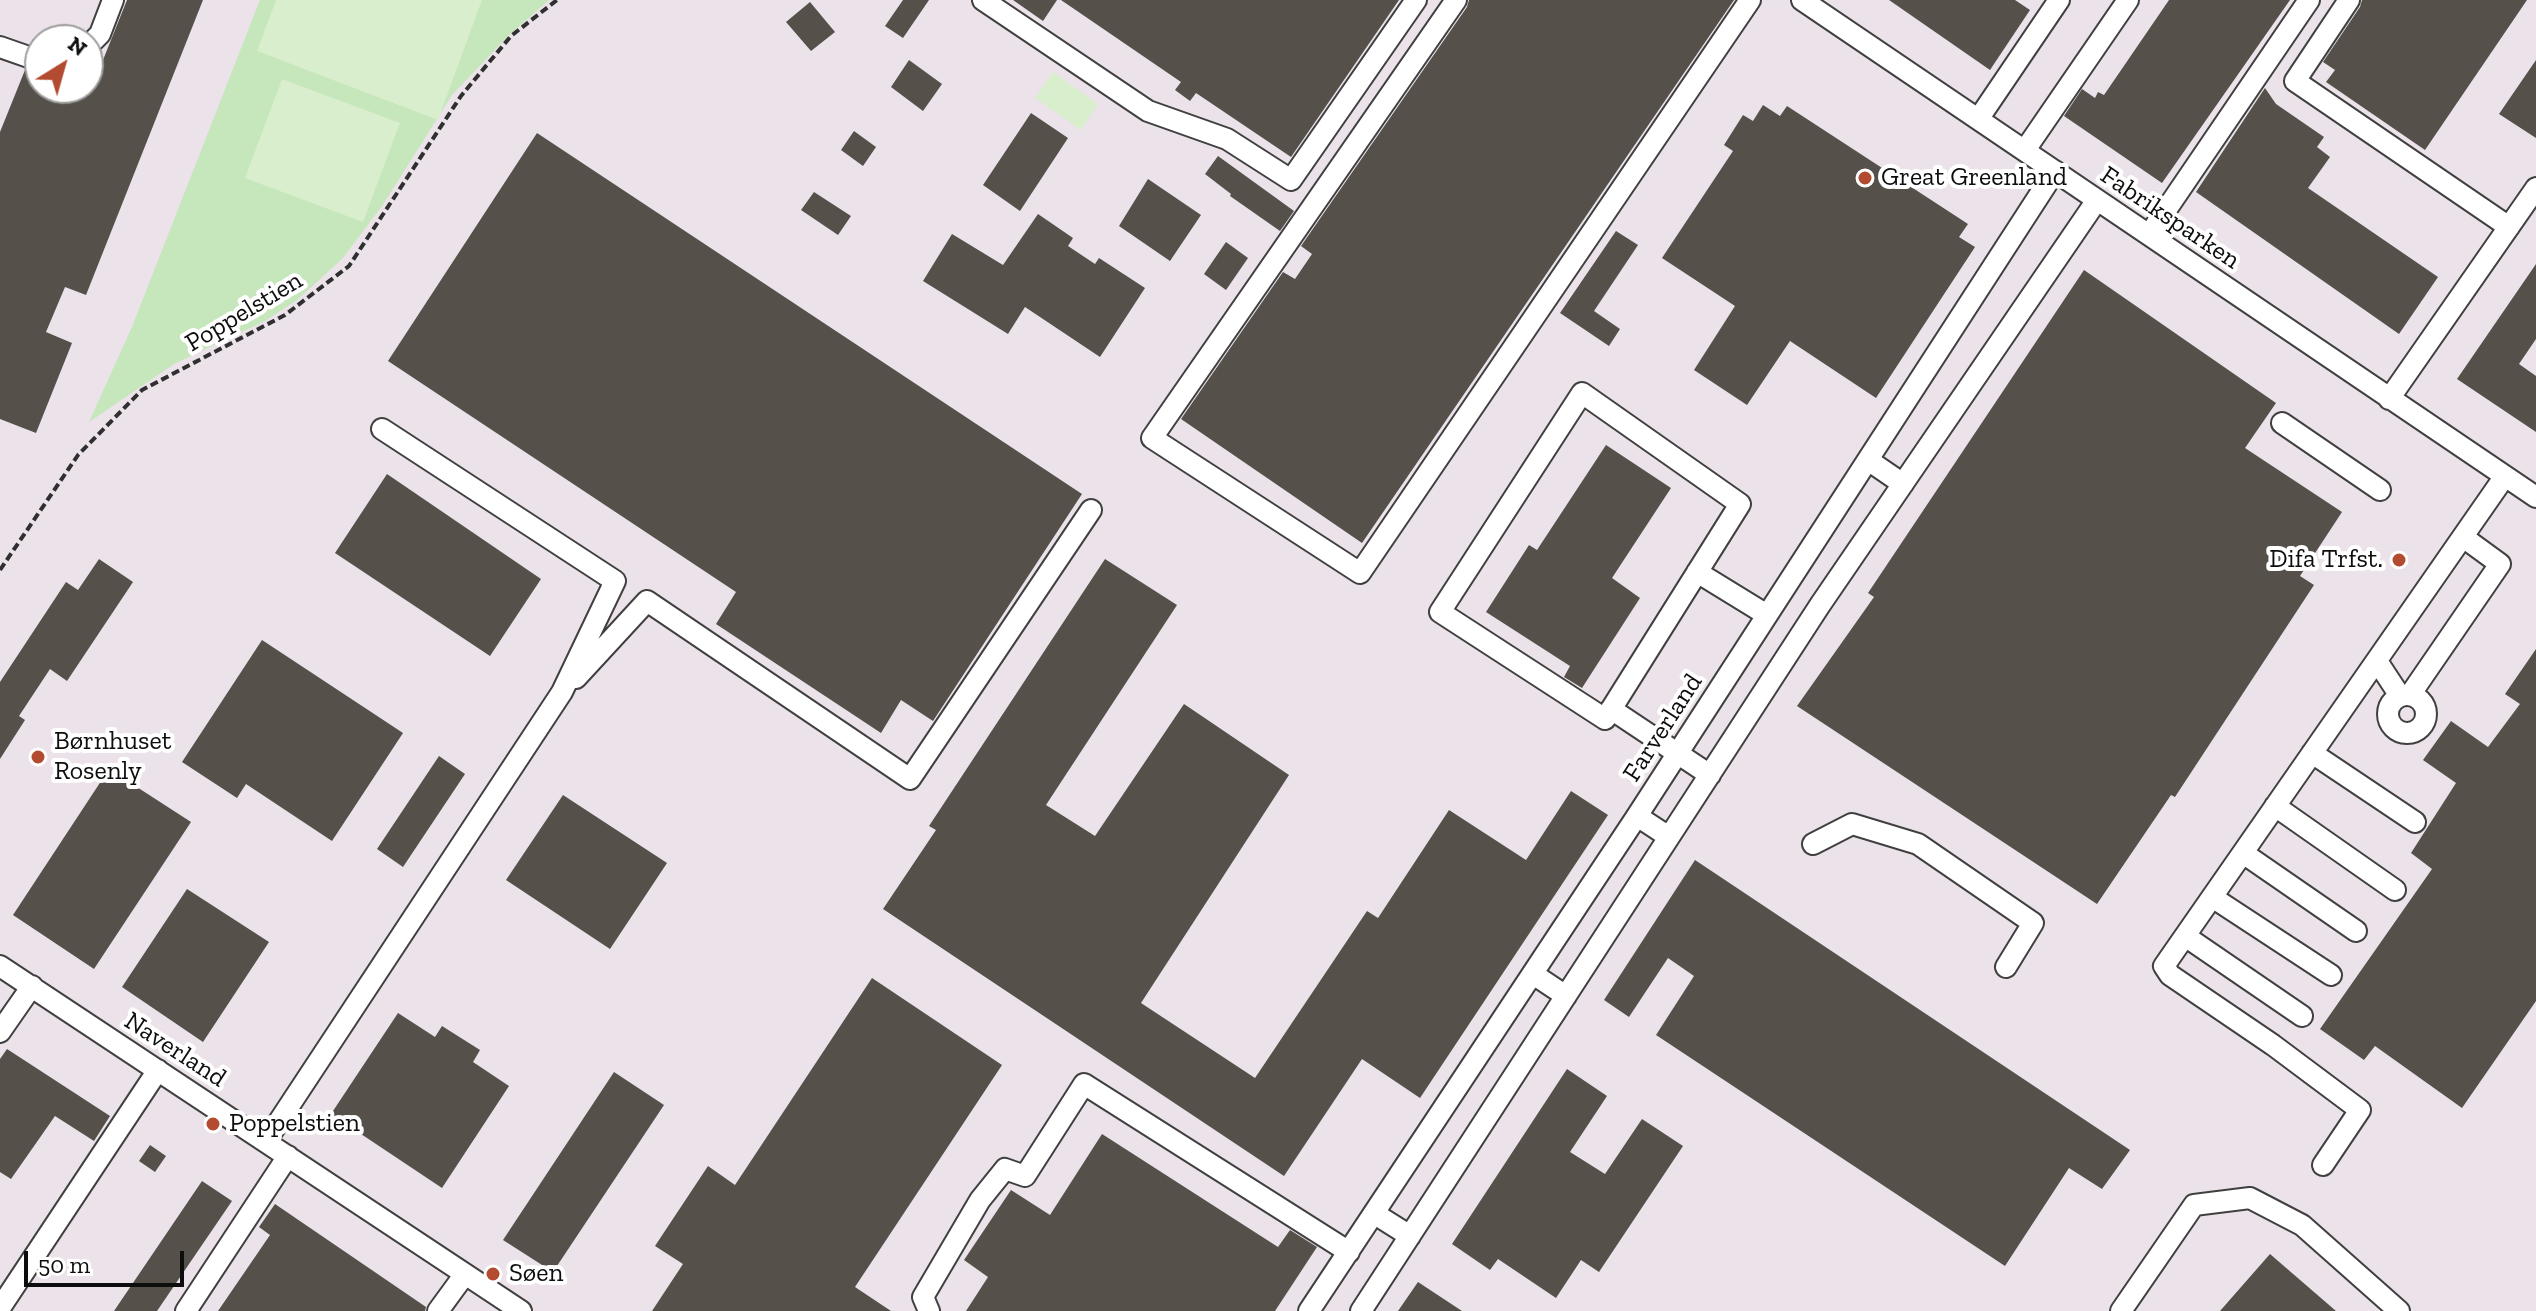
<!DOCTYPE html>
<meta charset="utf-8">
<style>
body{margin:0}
#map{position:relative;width:2536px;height:1311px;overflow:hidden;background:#fdfeee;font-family:"Zilla Slab",serif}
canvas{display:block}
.north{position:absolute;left:24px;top:24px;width:80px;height:80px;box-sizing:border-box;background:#fff;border:2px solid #9e9e9e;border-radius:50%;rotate:37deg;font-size:22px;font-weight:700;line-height:32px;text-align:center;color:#0d0d0d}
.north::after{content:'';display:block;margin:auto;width:28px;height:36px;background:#b34b30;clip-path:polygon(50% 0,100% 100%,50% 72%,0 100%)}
.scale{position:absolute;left:24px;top:1251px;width:160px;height:36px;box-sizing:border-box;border:4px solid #0d0d0d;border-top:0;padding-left:10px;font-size:24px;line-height:28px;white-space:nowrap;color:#0d0d0d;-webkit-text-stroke:6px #fff;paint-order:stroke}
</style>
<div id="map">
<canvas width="2536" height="1311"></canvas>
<div class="north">N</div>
<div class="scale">50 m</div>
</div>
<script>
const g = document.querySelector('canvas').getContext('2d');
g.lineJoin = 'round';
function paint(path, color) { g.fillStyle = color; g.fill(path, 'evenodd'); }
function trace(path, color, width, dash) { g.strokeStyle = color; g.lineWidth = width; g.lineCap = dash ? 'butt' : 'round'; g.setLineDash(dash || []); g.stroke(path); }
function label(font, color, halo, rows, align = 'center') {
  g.font = font + ' "Zilla Slab",serif'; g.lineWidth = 8; g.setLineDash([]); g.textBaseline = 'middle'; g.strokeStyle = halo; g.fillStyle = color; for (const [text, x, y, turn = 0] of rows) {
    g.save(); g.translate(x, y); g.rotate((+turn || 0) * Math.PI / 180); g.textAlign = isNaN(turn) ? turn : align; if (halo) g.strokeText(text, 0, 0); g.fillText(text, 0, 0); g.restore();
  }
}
const industrial = new Path2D(`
 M0,0H2536V1311H0ZM40,40H88V88H40Z`);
const green = new Path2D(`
 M260,0H549L509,35L452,95L382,206L342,259L297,300L265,321L174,364L89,422L132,327Z`);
const pitch = new Path2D(`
 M276,0H482L438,120L257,51Z
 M1053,72L1098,104L1081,130L1035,98Z
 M282,79L400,123L363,222L245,178Z`);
const building = new Path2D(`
 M127,0H203L86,295L65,287L46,332L72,343L36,433L0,419V132L25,70L40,75V88H72L89,95Z
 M903,0H929L903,38L885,26Z
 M1013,0H1057L1043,21Z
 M1061,0H1399L1291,157L1196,93L1190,101L1175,90L1181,82Z
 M1469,0H1734L1362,543L1181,419L1283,272L1295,279L1312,254L1301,246L1467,7Z
 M1889,0H2015L2030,10L1990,70Z
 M2169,0H2290L2162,183L2064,116L2082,89L2095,98L2098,92L2104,95Z
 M2362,0H2527L2425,150L2326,82L2335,70L2323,62L2360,7Z
 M810,2L835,32L811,51L786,22Z
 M909,60L942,84L923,111L891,87Z
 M2536,60V138L2499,114Z
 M2265,88L2276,104L2324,137L2317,147L2330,157L2308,188L2438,277L2399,334L2196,192Z
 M1763,105L1780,116L1787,106L1968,224L1959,237L1975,247L1876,398L1790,341L1747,405L1694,370L1735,306L1662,258L1733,151L1724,145L1743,115L1753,121Z
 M1031,113L1068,138L1020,211L983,185Z
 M854,131L876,147L863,166L841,150Z
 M537,133L1082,494L933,721L901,700L881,733L716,624L736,592L388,361Z
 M1218,156L1294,211L1280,231L1230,196L1231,194L1205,174Z
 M1148,179L1201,215L1170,261L1119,226Z
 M814,192L851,216L838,235L801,210Z
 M1038,214L1073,238L1068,246L1095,264L1099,258L1145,288L1100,357L1025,307L1008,334L923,281L952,234L1003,265Z
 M1616,231L1638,245L1594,311L1620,329L1609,346L1560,313Z
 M1226,242L1248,258L1226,290L1204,274Z
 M2536,264V339L2519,364L2536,376V432L2457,379Z
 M2084,270L2276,403L2245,448L2342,512L2300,576L2314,585L2175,797L2171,795L2097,904L1797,706L1874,597L1868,593Z
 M1606,445L1671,488L1612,578L1640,598L1582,688L1564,677L1570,666L1486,612L1529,545L1537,550Z
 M387,474L541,579L490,656L335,553Z
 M99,559L133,582L67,681L50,669L19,716L25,720L0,759V682L66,582L78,590Z
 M1105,559L1177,605L1046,805L1095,836L1184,704L1289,775L1141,1003L1255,1078L1367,911L1378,918L1449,810L1526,860L1571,791L1608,815L1420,1098L1362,1059L1284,1176L883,909L936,830L929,826Z
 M262,640L403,733L332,841L246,784L237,798L182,762Z
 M2536,649V1001L2462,1108L2375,1046L2364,1060L2320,1029L2432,869L2411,853L2456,783L2423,760L2451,721L2488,747L2520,704L2505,694Z
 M439,756L465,774L403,867L377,849Z
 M109,769L191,822L94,969L13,915Z
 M563,795L667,863L610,949L506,880Z
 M1695,860L2130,1150L2102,1189L2069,1168L2005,1266L1656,1035L1694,976L1668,958L1629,1017L1604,1000Z
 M187,889L269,942L203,1042L122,987Z
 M872,978L1002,1065L855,1287L891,1311H652L683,1264L655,1246L708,1166L735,1185Z
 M398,1013L435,1037L442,1026L480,1050L473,1062L509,1086L442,1188L331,1114Z
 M7,1049L110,1116L94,1141L55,1116L11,1179L0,1172V1059Z
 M1567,1069L1607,1096L1570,1152L1605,1174L1642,1119L1683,1146L1599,1272L1581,1260L1556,1298L1498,1259L1490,1270L1452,1244Z
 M614,1072L664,1105L553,1272L503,1240Z
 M1102,1134L1278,1247L1290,1230L1317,1247L1275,1311H966L988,1277L964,1260L1011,1190L1050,1215Z
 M150,1145L166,1156L155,1172L139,1161Z
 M202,1181L232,1201L157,1311H114Z
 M275,1204L426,1307L425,1311H218L270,1235L259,1227Z
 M2270,1254L2336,1311H2220Z
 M1418,1282L1462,1311H1398Z`);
const path = new Path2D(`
 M0,570L78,455L142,390L285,315L349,266L461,96L511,36L557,0`);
const minor = new Path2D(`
 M983,0L1148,111L1227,139L1291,180L1416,0
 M1456,0L1152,438L1360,573L1750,0
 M1802,0L2536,497
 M2349,0L2295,81L2509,227
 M88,46L100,34L113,0
 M0,47L40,61
 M1979,118L2059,0
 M2025,150L2128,0
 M2149,235L2309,0
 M1582,393L1740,504L1605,719L1440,612Z
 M2389,399L2536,188
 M2282,423L2380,490
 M1868,460L1903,484
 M1697,572L1767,615
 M2377,661L2400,696
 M576,678L647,601L910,779L1091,510
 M2410,695L2500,564L2463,537
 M2388 714a19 19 0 1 1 38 0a19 19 0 1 1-38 0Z
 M1611,709L1710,775
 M2312,753L2415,822
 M2275,806L2395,890
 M1637,816L1669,837
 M1813,844L1852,824L1918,844L2033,923L2006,967
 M2243,853L2356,931
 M2212,897L2331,975
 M2185,936L2302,1016
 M0,966L521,1311
 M1533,974L1566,996
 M0,1032L32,986
 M266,1141L562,692L615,581L382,429
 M2323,1165L2360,1110L2273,1045L2170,975L2164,966L2505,476
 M1375,1214L1410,1236
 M0,1308L158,1070
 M186,1311L288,1156
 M438,1311L465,1274
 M929,1311L923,1297L980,1200L1005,1169L1025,1176L1084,1084L1349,1252
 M1309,1311L1637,816L2055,171
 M1361,1311L1820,605L2097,200
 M2121,1311L2194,1205L2250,1198L2302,1225L2399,1311`);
const markers = [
 [1865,178,8,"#b34b30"],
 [2399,560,8,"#b34b30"],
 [38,757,8,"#b34b30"],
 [213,1124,8,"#b34b30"],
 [493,1274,8,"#b34b30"]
];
const poiNames = [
 ["Great Greenland",1881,178],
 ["Difa Trfst.",2383,560,"right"],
 ["Børnhuset",54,742],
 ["Rosenly",54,772],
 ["Poppelstien",229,1124],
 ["Søen",509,1274]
];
const streetNames = [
 ["Fabriksparken",2170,218,34],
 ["Poppelstien",244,312,-31],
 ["Farverland",1663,728,-57],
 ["Naverland",175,1050,33]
];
paint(industrial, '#ebe2ea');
paint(green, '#c6e6bb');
paint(pitch, '#d9eecc');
paint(building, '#55514a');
trace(minor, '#404040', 24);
trace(path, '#2f2f2f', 4, [8, 4]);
trace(minor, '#fff', 20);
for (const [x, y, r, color] of markers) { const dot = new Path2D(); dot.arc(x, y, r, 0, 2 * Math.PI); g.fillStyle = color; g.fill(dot); trace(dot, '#fff', 3); }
label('26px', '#0d0d0d', '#fff', poiNames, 'left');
label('26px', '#0d0d0d', '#fff', streetNames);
</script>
